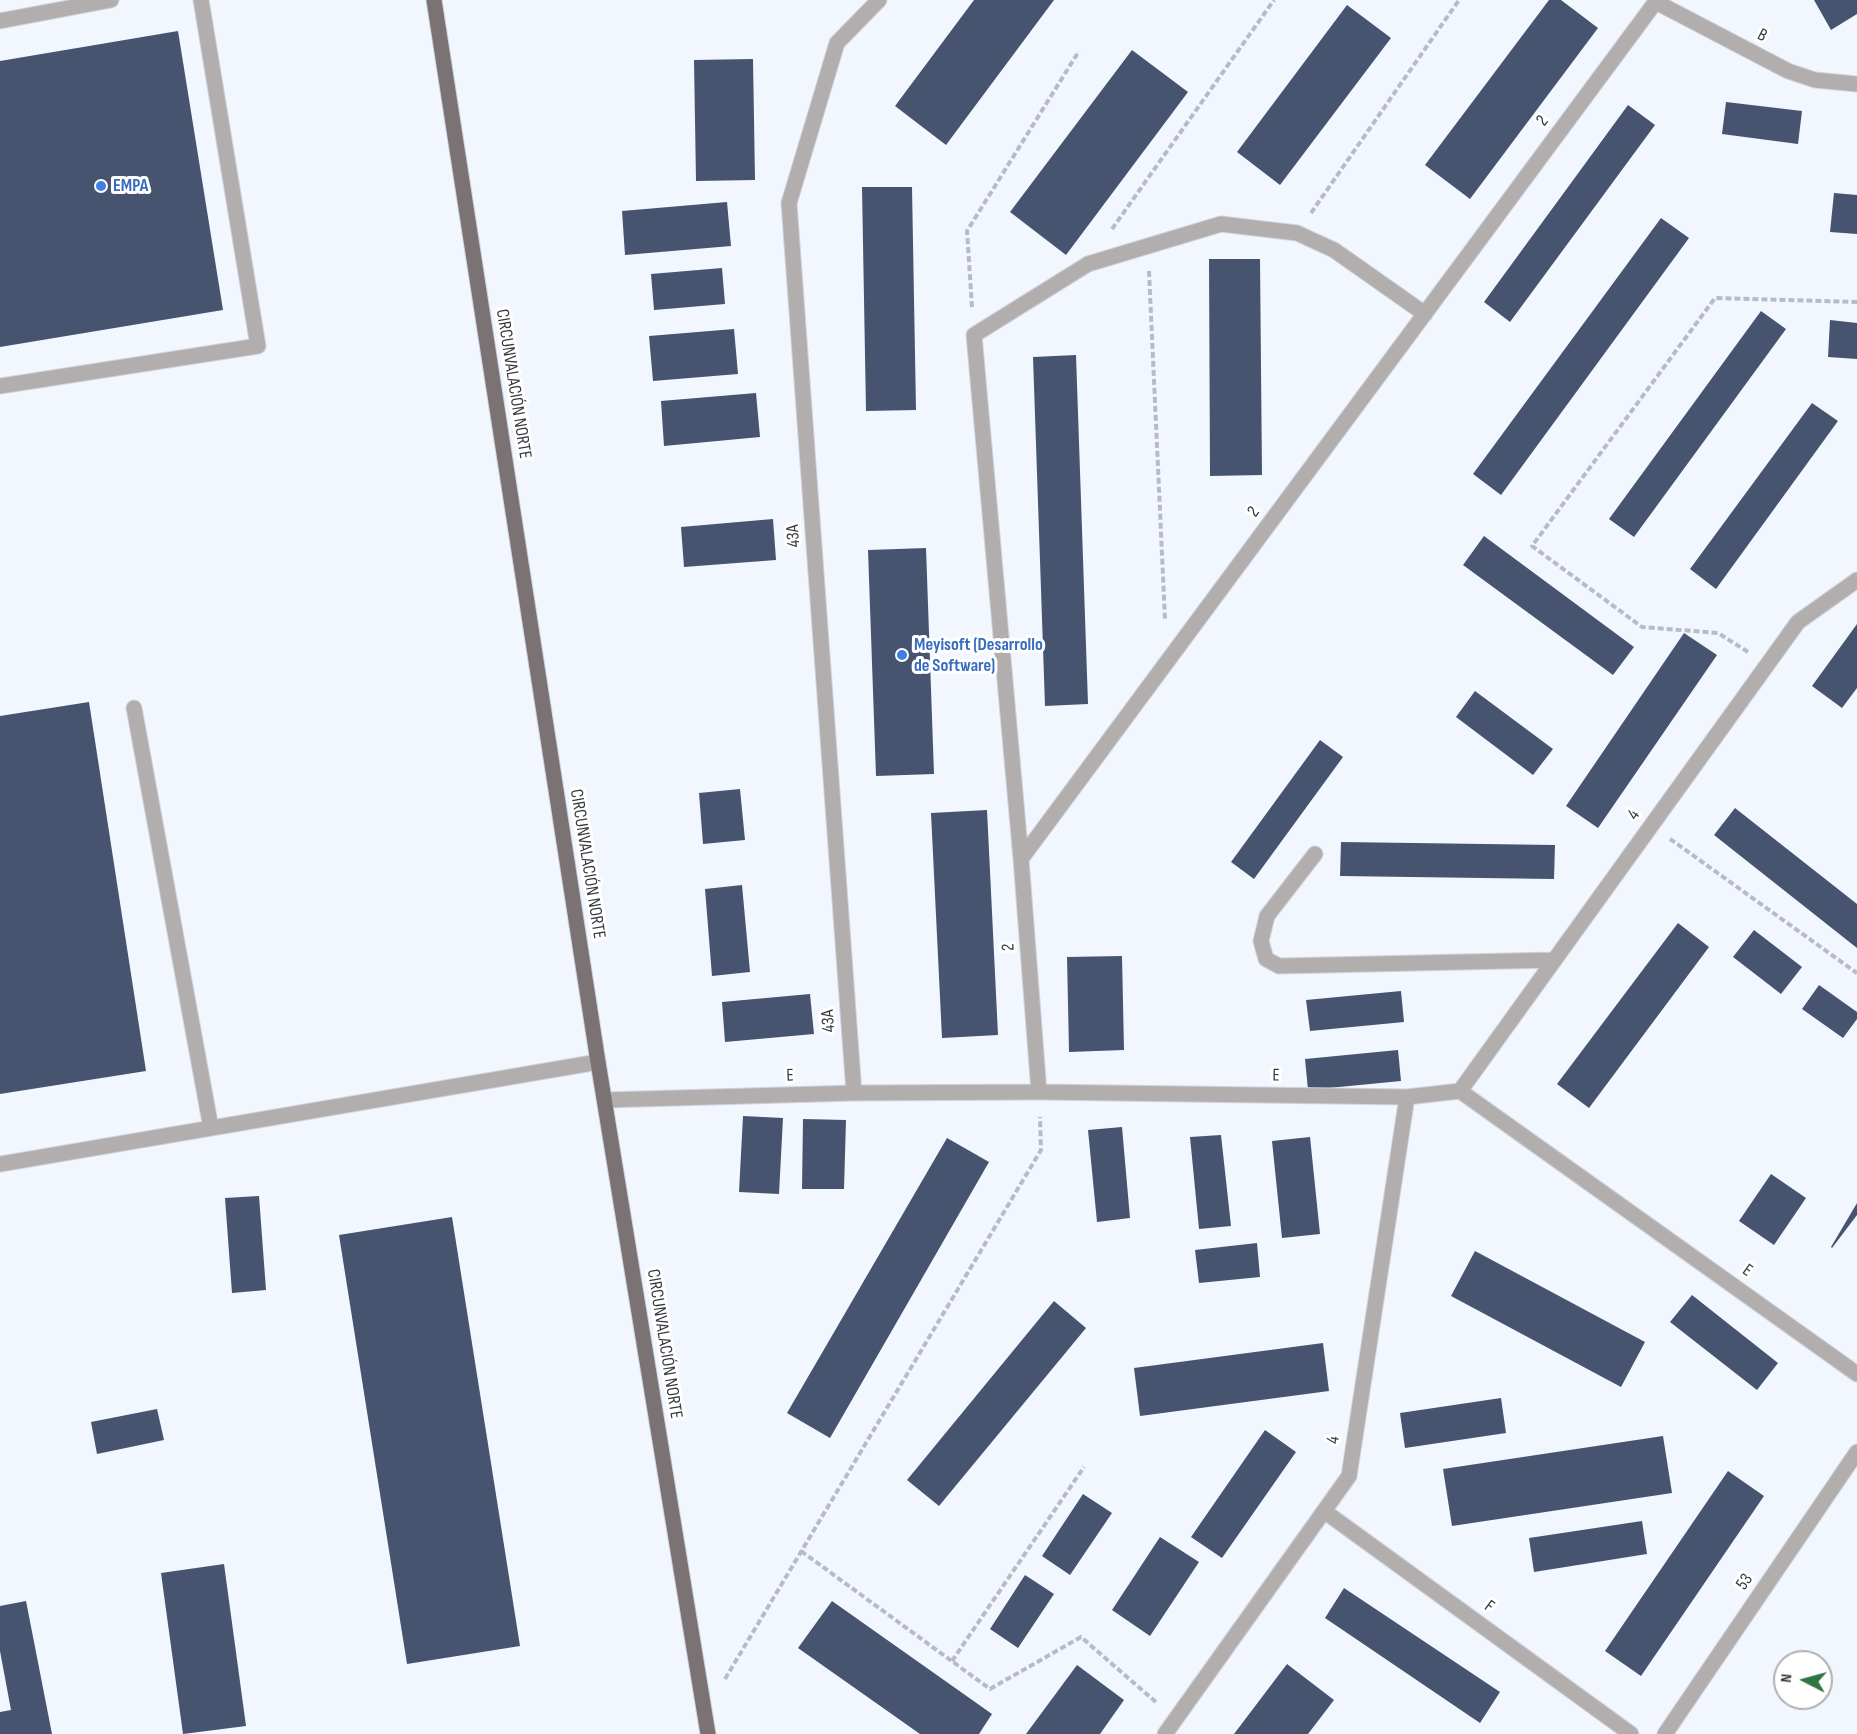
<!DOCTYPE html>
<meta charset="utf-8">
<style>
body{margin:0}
#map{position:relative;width:1857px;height:1734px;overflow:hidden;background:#f2f6fe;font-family:"Sofia Sans Condensed",sans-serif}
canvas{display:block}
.north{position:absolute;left:1773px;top:1650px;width:60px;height:60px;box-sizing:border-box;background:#fff;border:2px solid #afb0b1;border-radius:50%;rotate:276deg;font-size:16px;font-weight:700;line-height:24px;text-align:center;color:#37393d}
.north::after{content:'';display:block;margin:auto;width:21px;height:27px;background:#2f7642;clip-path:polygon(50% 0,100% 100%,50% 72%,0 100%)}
</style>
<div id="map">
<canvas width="1857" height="1734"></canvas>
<div class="north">N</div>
</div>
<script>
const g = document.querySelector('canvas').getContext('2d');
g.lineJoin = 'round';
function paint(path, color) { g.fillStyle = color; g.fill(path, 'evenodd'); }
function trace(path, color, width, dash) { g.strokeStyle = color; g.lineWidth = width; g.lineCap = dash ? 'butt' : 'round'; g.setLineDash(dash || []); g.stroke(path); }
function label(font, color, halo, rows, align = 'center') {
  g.font = font + ' "Sofia Sans Condensed",sans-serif'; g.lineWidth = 6; g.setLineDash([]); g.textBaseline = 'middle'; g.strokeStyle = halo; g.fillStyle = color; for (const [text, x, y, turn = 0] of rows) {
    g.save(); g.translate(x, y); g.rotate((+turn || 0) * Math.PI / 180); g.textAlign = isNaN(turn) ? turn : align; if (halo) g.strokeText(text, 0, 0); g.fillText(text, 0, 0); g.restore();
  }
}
const building = new Path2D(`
 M974,0H1054L946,145L895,106Z
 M1549,0H1561L1598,28L1470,199L1425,165Z
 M1814,0H1857V14L1831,30Z
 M1347,5L1391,38L1280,185L1237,152Z
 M178,31L223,310L0,347V61Z
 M1132,50L1188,92L1066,255L1010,212Z
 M753,59L755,180L696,181L694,60Z
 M1726,102L1802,111L1798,144L1722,134Z
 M1628,105L1655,125L1510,322L1484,302Z
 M862,187H912L916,410L866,411Z
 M1834,193L1857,195V234L1830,232Z
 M727,202L731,246L625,255L622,211Z
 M1661,218L1689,238L1501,495L1473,474Z
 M1209,259H1260L1262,475L1210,476Z
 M722,268L725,304L654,310L651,274Z
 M1761,311L1786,329L1634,537L1609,519Z
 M1830,320L1857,323V359L1828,357Z
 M734,329L738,374L653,381L649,336Z
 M1076,355L1088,704L1045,706L1033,357Z
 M756,393L760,437L664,446L661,401Z
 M1812,403L1838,421L1716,589L1690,569Z
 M773,519L776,560L684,567L681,527Z
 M1484,536L1634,647L1613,675L1463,565Z
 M926,548L934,774L876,776L868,550Z
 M1857,624V688L1842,708L1812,686Z
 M1684,633L1717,655L1598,828L1566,806Z
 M1475,691L1553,749L1533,775L1456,717Z
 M89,702L146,1071L0,1094V716Z
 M1320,740L1343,757L1254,879L1231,862Z
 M740,789L745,840L703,844L699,793Z
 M1735,808L1857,904V948L1714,835Z
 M987,810L998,1035L942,1038L931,813Z
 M1341,842L1555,845L1554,879L1340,876Z
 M742,885L750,972L712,976L705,889Z
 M1678,923L1709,947L1589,1108L1557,1084Z
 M1754,930L1802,967L1781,994L1733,957Z
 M1122,956L1124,1050L1069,1052L1067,957Z
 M1819,985L1857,1012V1019L1843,1038L1802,1009Z
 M1401,991L1404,1022L1310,1031L1306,1000Z
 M810,994L814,1034L725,1042L722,1002Z
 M1398,1050L1401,1081L1308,1090L1305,1059Z
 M743,1116L783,1118L779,1194L739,1192Z
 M803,1119L846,1120L844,1189H802Z
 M1122,1127L1130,1218L1097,1222L1088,1130Z
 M1221,1135L1231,1226L1199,1229L1190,1137Z
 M1310,1137L1320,1234L1282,1238L1272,1141Z
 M947,1138L989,1162L830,1438L787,1413Z
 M1771,1174L1806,1198L1774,1245L1739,1221Z
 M259,1196L266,1290L232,1293L225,1198Z
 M1857,1203V1215L1832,1248L1831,1247Z
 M452,1217L520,1646L407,1664L339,1235Z
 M1257,1243L1260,1277L1199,1283L1195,1250Z
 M1475,1251L1645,1342L1621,1387L1451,1296Z
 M1692,1295L1778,1363L1757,1390L1670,1322Z
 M1054,1301L1086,1328L939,1506L907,1480Z
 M1323,1343L1329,1391L1140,1416L1134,1368Z
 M1501,1398L1506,1433L1405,1448L1400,1413Z
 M157,1409L164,1440L97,1454L91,1422Z
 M1265,1430L1296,1452L1222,1558L1191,1537Z
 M1663,1436L1672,1493L1452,1526L1443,1469Z
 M1728,1471L1764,1496L1641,1676L1605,1651Z
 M1083,1494L1112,1513L1070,1575L1042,1556Z
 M1642,1521L1647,1554L1534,1572L1529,1538Z
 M1160,1537L1199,1562L1150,1636L1112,1610Z
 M224,1564L246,1726L183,1734L161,1573Z
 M1025,1575L1054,1594L1018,1648L990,1629Z
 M1344,1588L1500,1692L1480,1723L1325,1618Z
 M26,1601L52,1734H0V1712L11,1710L0,1651V1606Z
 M832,1601L992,1714L979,1734H920L798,1648Z
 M1287,1664L1334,1700L1308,1734H1234Z
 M1077,1665L1124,1700L1100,1734H1026Z`);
const path = new Path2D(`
 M1311,213L1459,0
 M1112,229L1274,0
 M1149,271L1165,620
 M972,307L967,231L1079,51
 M1748,652L1718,633L1642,627L1532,546L1715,298L1857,302
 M1670,839L1857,973
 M801,1551L990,1689L1081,1637L1157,1703
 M952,1661L1084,1467
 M725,1679L1041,1150L1040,1117`);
const service = new Path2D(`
 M0,21L111,0
 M0,386L258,346L201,0
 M134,708L211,1128
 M0,1164L598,1062`);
const minor = new Path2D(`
 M1656,2L1788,71L1815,80L1857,84
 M1315,854L1267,916L1261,941L1266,959L1279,966L1554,960
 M1021,859L1657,0
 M1460,1091L1798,622L1857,580
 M1039,1092L1021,859L974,335L1088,264L1221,224L1297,233L1334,250L1425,314
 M854,1093L789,203L837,43L879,0
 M605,1100L854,1093L1039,1092L1407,1097L1460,1091L1857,1374
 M1324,1511L1631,1734
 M1165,1734L1349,1476L1407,1097`);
const tertiary = new Path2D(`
 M1665,1734L1857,1452`);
const primary = new Path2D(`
 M434,0L598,1062L708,1734`);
const markers = [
 [101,186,6,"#3f7fe0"],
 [902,655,6,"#3f7fe0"]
];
const streetNames = [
 ["B",1762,36,28],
 ["2",1543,121,-53],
 ["CIRCUNVALACIÓN NORTE",513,384,81],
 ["2",1254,512,-54],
 ["43A",794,536,-94],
 ["4",1634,815,-54],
 ["CIRCUNVALACIÓN NORTE",587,864,81],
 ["2",1009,947,-94],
 ["43A",829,1021,-94],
 ["E",790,1076,-2],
 ["E",1276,1076,1],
 ["E",1747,1271,35],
 ["CIRCUNVALACIÓN NORTE",664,1344,81],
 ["4",1334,1440,-81],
 ["53",1745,1582,-56],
 ["F",1489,1607,36]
];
const shopNames = [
 ["EMPA",113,186],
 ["Meyisoft (Desarrollo",914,645],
 ["de Software)",914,666]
];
paint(building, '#46546f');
trace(service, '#d0d4db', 17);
trace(minor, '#d0d4db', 17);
trace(tertiary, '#d0d4db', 17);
trace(primary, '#d0d4db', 17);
trace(path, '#b8bbc2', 4, [6, 3]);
trace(service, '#b3aeae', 15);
trace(minor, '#b3aeae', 15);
trace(tertiary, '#b3aeae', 15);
trace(primary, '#7b7273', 15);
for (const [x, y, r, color] of markers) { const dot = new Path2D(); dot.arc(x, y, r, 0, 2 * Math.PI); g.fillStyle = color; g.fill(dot); trace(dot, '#fff', 2); }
label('18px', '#37393d', '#fff', streetNames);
label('bold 18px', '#366cbe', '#fff', shopNames, 'left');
</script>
